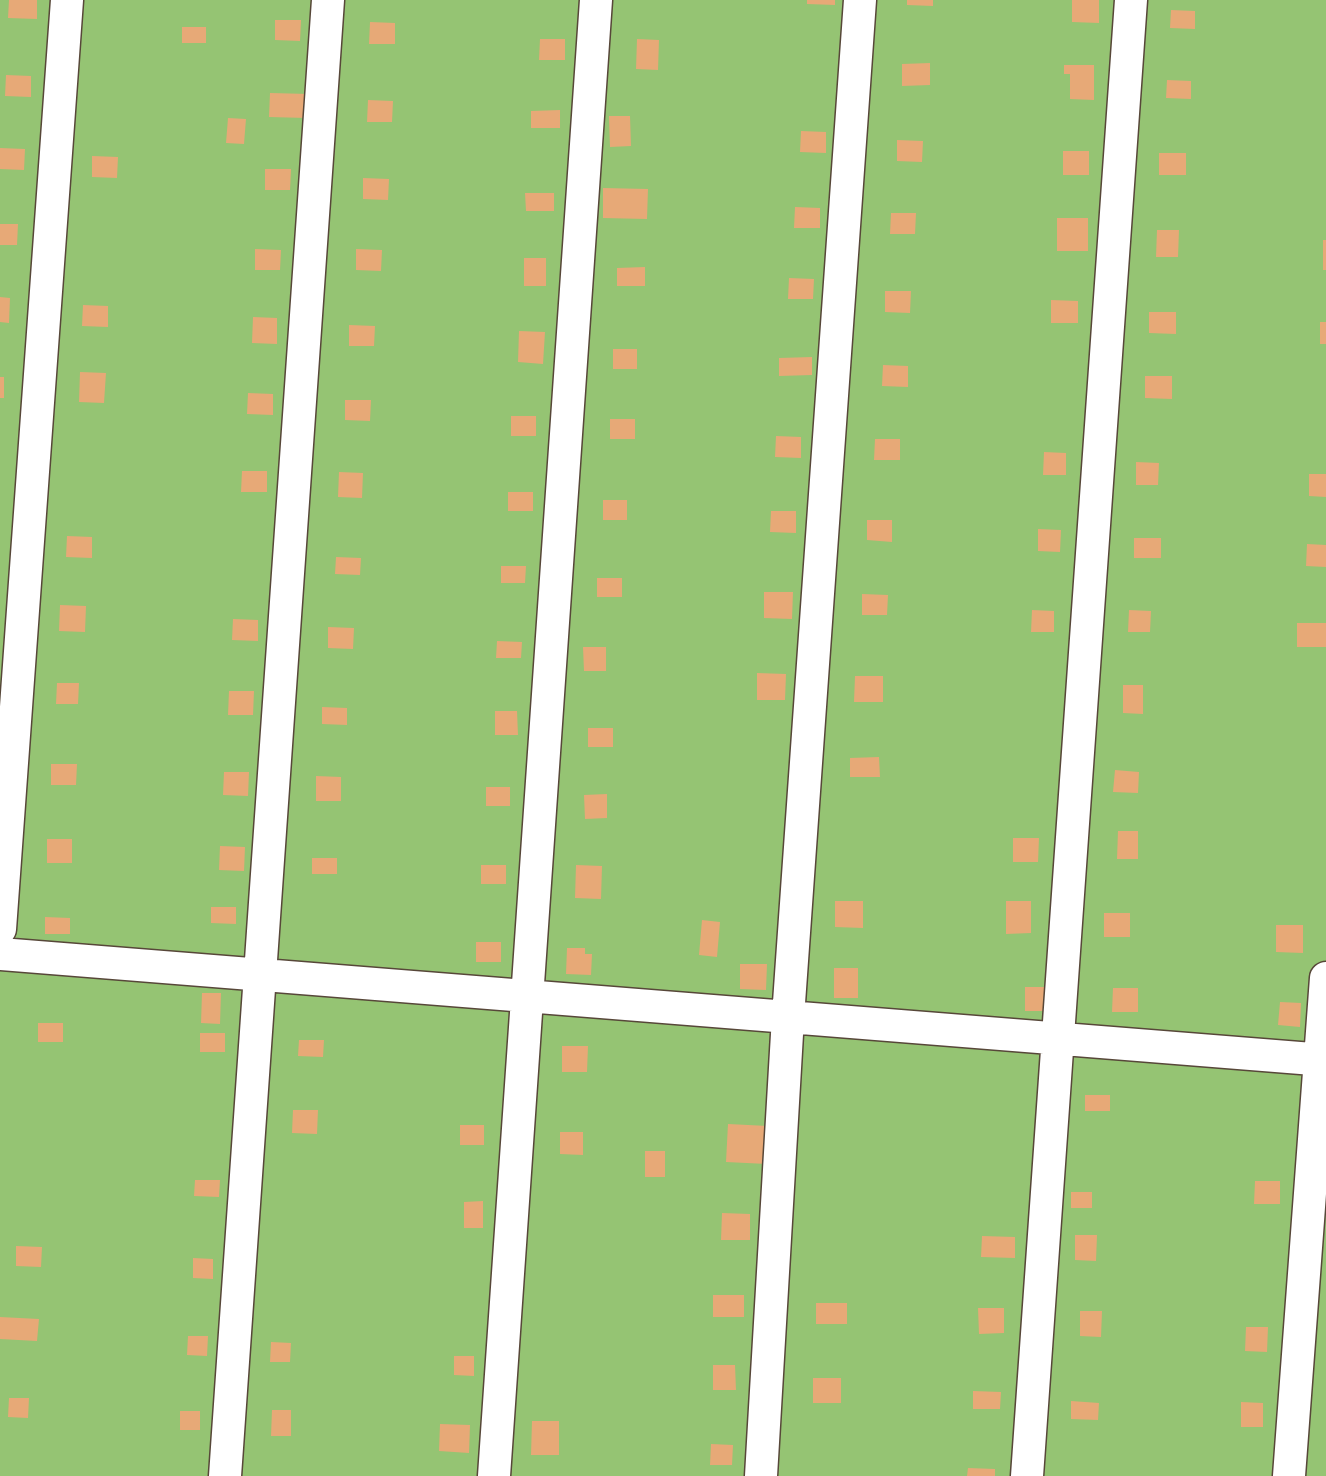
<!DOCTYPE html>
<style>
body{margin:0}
canvas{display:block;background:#f3ead5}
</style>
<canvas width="1326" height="1476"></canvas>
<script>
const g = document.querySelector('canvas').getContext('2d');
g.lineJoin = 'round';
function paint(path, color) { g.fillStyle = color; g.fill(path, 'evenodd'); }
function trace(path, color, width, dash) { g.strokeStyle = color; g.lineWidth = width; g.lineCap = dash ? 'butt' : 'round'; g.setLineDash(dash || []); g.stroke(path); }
const green = new Path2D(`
 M0,0H1326V1476H0Z`);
const building = new Path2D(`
 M9,0H37V19L8,18Z
 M807,0H835V5L807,4Z
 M907,0H933V6L907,5Z
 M1072,0H1099V23L1072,22Z
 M1171,10L1195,11V29L1170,28Z
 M275,20H301L300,41L275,40Z
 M370,22L395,23V44H369Z
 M182,27H206V43H182Z
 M540,39H565V60H539Z
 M637,39L659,40L658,70L636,69Z
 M930,63V85L902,86V64Z
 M1064,65H1094V100L1070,99V74H1064Z
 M6,75L31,76V97L5,96Z
 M1167,80L1191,81V99L1166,98Z
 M270,93L309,94L307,118L269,117Z
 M368,100L393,101L392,122H367Z
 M560,110V128H531V111Z
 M609,116H630L631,146L610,147Z
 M228,118L246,119L244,144L226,143Z
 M801,131L826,132V153L800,152Z
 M897,140L923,141L922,162L897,161Z
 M0,148L25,149L24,170L0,169Z
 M1063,151H1089V175H1063Z
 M1159,153H1186V175H1159Z
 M92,156L118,157L117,178L92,177Z
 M265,169H291L290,190H265Z
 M363,178L389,179L388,200L363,199Z
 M603,188L648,189L647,219L603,218Z
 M525,193H554V211H526Z
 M795,207L820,208V228H794Z
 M891,213H916L915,234H890Z
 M1057,218H1088V251H1057Z
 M0,224H18L17,245H0Z
 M1157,230H1179L1178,257H1156Z
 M1323,240H1326V270H1323Z
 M255,249L281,250L280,270H255Z
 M356,249L382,250L381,271L356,270Z
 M524,258H546V286H524Z
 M645,267V286H617V268Z
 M789,278L814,279L813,299H788Z
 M885,291H911L910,313L885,312Z
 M0,297L10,298L9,323L0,322Z
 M1051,300L1078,301V323H1051Z
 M83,305L108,306V327L82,326Z
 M1149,312H1176V334L1149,333Z
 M253,317L277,318V344L252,343Z
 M1320,322H1326V344H1320Z
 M349,325L375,326L374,346H349Z
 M519,331L545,332L543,364L518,362Z
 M613,349H637V369H613Z
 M812,357V375L779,376V358Z
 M883,365L908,366V387L882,386Z
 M80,372L106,373L104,403L79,402Z
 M1145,376H1172V399L1145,398Z
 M0,377H4V398H0Z
 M248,393L273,394V415L247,414Z
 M345,400H371L370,421L345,420Z
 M511,416H536V436H511Z
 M610,419H635V439H610Z
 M776,436L801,437V458L775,457Z
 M875,439H900V460H874Z
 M1044,452L1066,453V475H1043Z
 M1136,462L1159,463L1158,485H1136Z
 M242,471H267V492H241Z
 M339,472L363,473L362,498L338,497Z
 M1309,474H1326V497L1309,496Z
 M508,492H533V511H508Z
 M603,500H627V520H603Z
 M771,511H796V533L770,532Z
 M867,520H892V542L867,540Z
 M1038,529L1061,530L1060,552L1038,551Z
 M67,536L92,537V558L66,557Z
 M1134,538H1161V558H1134Z
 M1307,544L1326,545V567L1306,566Z
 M336,557L361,558L360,575L335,574Z
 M501,566H526L525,583H501Z
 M597,578H622V597H597Z
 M764,592H793L792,619L764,618Z
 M862,594L888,595L887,615H862Z
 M60,605L86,606L85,632L59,631Z
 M1032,610L1054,611V632H1031Z
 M1129,610L1151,611L1150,632H1128Z
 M233,619L258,620V641L232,640Z
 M1297,623H1326V647H1297Z
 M328,627L354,628L353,649L328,648Z
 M497,641L522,642L521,658H496Z
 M583,647H606V671H584Z
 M757,673L786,674L785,700H757Z
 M855,676H883V702H854Z
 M57,683H79L78,704H56Z
 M1123,685H1143V714L1123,713Z
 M229,691H254L253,715H228Z
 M322,707L347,708V725L322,724Z
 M495,711H517L518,735H495Z
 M588,728H613V747H588Z
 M879,757L880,777H850V758Z
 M51,764H77L76,785H51Z
 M1115,770L1139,772L1138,793L1113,792Z
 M224,772H249L248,796L223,795Z
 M316,776L341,777V801H316Z
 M486,787H510V806H486Z
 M607,794V818L585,819L584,795Z
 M1118,831H1138V859H1117Z
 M1013,838H1039L1038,862H1013Z
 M47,839H72V863H47Z
 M220,846L245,847L244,871L219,870Z
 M312,858H337V874H312Z
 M481,865H506V884H481Z
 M576,865L602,866L601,899L575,898Z
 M835,901H863V928L835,927Z
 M1006,901H1031V933L1006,934Z
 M211,907H236V924L211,923Z
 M1104,913H1130V937H1104Z
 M45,917L70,918V934H45Z
 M702,920L720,922L717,957L699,955Z
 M1276,925H1303V953L1276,952Z
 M476,942H501V962H476Z
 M567,948H585V954H592L591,975L566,974Z
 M740,964H767L766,990L740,989Z
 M834,968H858V998H834Z
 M1025,987H1051V1011H1025Z
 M1113,988H1138V1012H1112Z
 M202,993H221L220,1024L201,1023Z
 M1280,1002L1301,1003L1300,1027L1278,1025Z
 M38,1023H63V1042H38Z
 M200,1033H225V1052H200Z
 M299,1040H324L323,1057L298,1056Z
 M562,1046H588L587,1072H562Z
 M1085,1095H1110V1111H1085Z
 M293,1110H318L317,1134L292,1133Z
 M728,1124L768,1126L767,1164L726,1162Z
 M460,1125H484V1145H460Z
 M560,1132H583V1155L560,1154Z
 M645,1151H665V1177H645Z
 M195,1180H220L219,1197L194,1196Z
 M1255,1181H1280V1204H1254Z
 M1071,1192H1092V1208H1071Z
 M483,1201V1228H464V1202Z
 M722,1213L750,1214V1240H721Z
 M1075,1235H1097L1096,1261L1075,1260Z
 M982,1236L1015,1237V1258L981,1257Z
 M16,1246L42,1247L41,1267L16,1266Z
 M193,1258L213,1259V1279L193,1278Z
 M713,1295H744V1317H713Z
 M816,1303H847V1324H816Z
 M978,1308H1004V1333L979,1334Z
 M1080,1311H1102L1101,1337L1080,1336Z
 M0,1317L39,1319L37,1341L0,1339Z
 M1246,1327H1268L1267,1352L1245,1351Z
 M188,1336H208L207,1356L187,1355Z
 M271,1342L291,1343L290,1362H270Z
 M454,1356H474V1376L454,1375Z
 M713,1365H735L736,1390H713Z
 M813,1378H841V1403H813Z
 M973,1391L1001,1392L1000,1409H973Z
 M9,1398H29L28,1418L8,1417Z
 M1071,1401L1099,1403L1098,1420L1071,1419Z
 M1241,1402L1263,1403V1427H1241Z
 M272,1410H291V1436H271Z
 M180,1411H200V1430H180Z
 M532,1421H559V1455H531Z
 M440,1424L470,1425L469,1453L439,1451Z
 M711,1444L733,1445L732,1465H710Z
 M968,1468L995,1469V1476H967Z`);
const minor = new Path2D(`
 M0,929L67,0
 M0,954L1326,1060
 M225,1476L328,0
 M494,1476L596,0
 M761,1476L788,1017L860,0
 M1027,1476L1131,0
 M1289,1476L1326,978`);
paint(green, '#95c473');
paint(building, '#e7a977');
trace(minor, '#574739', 35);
trace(minor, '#fff', 32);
</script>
